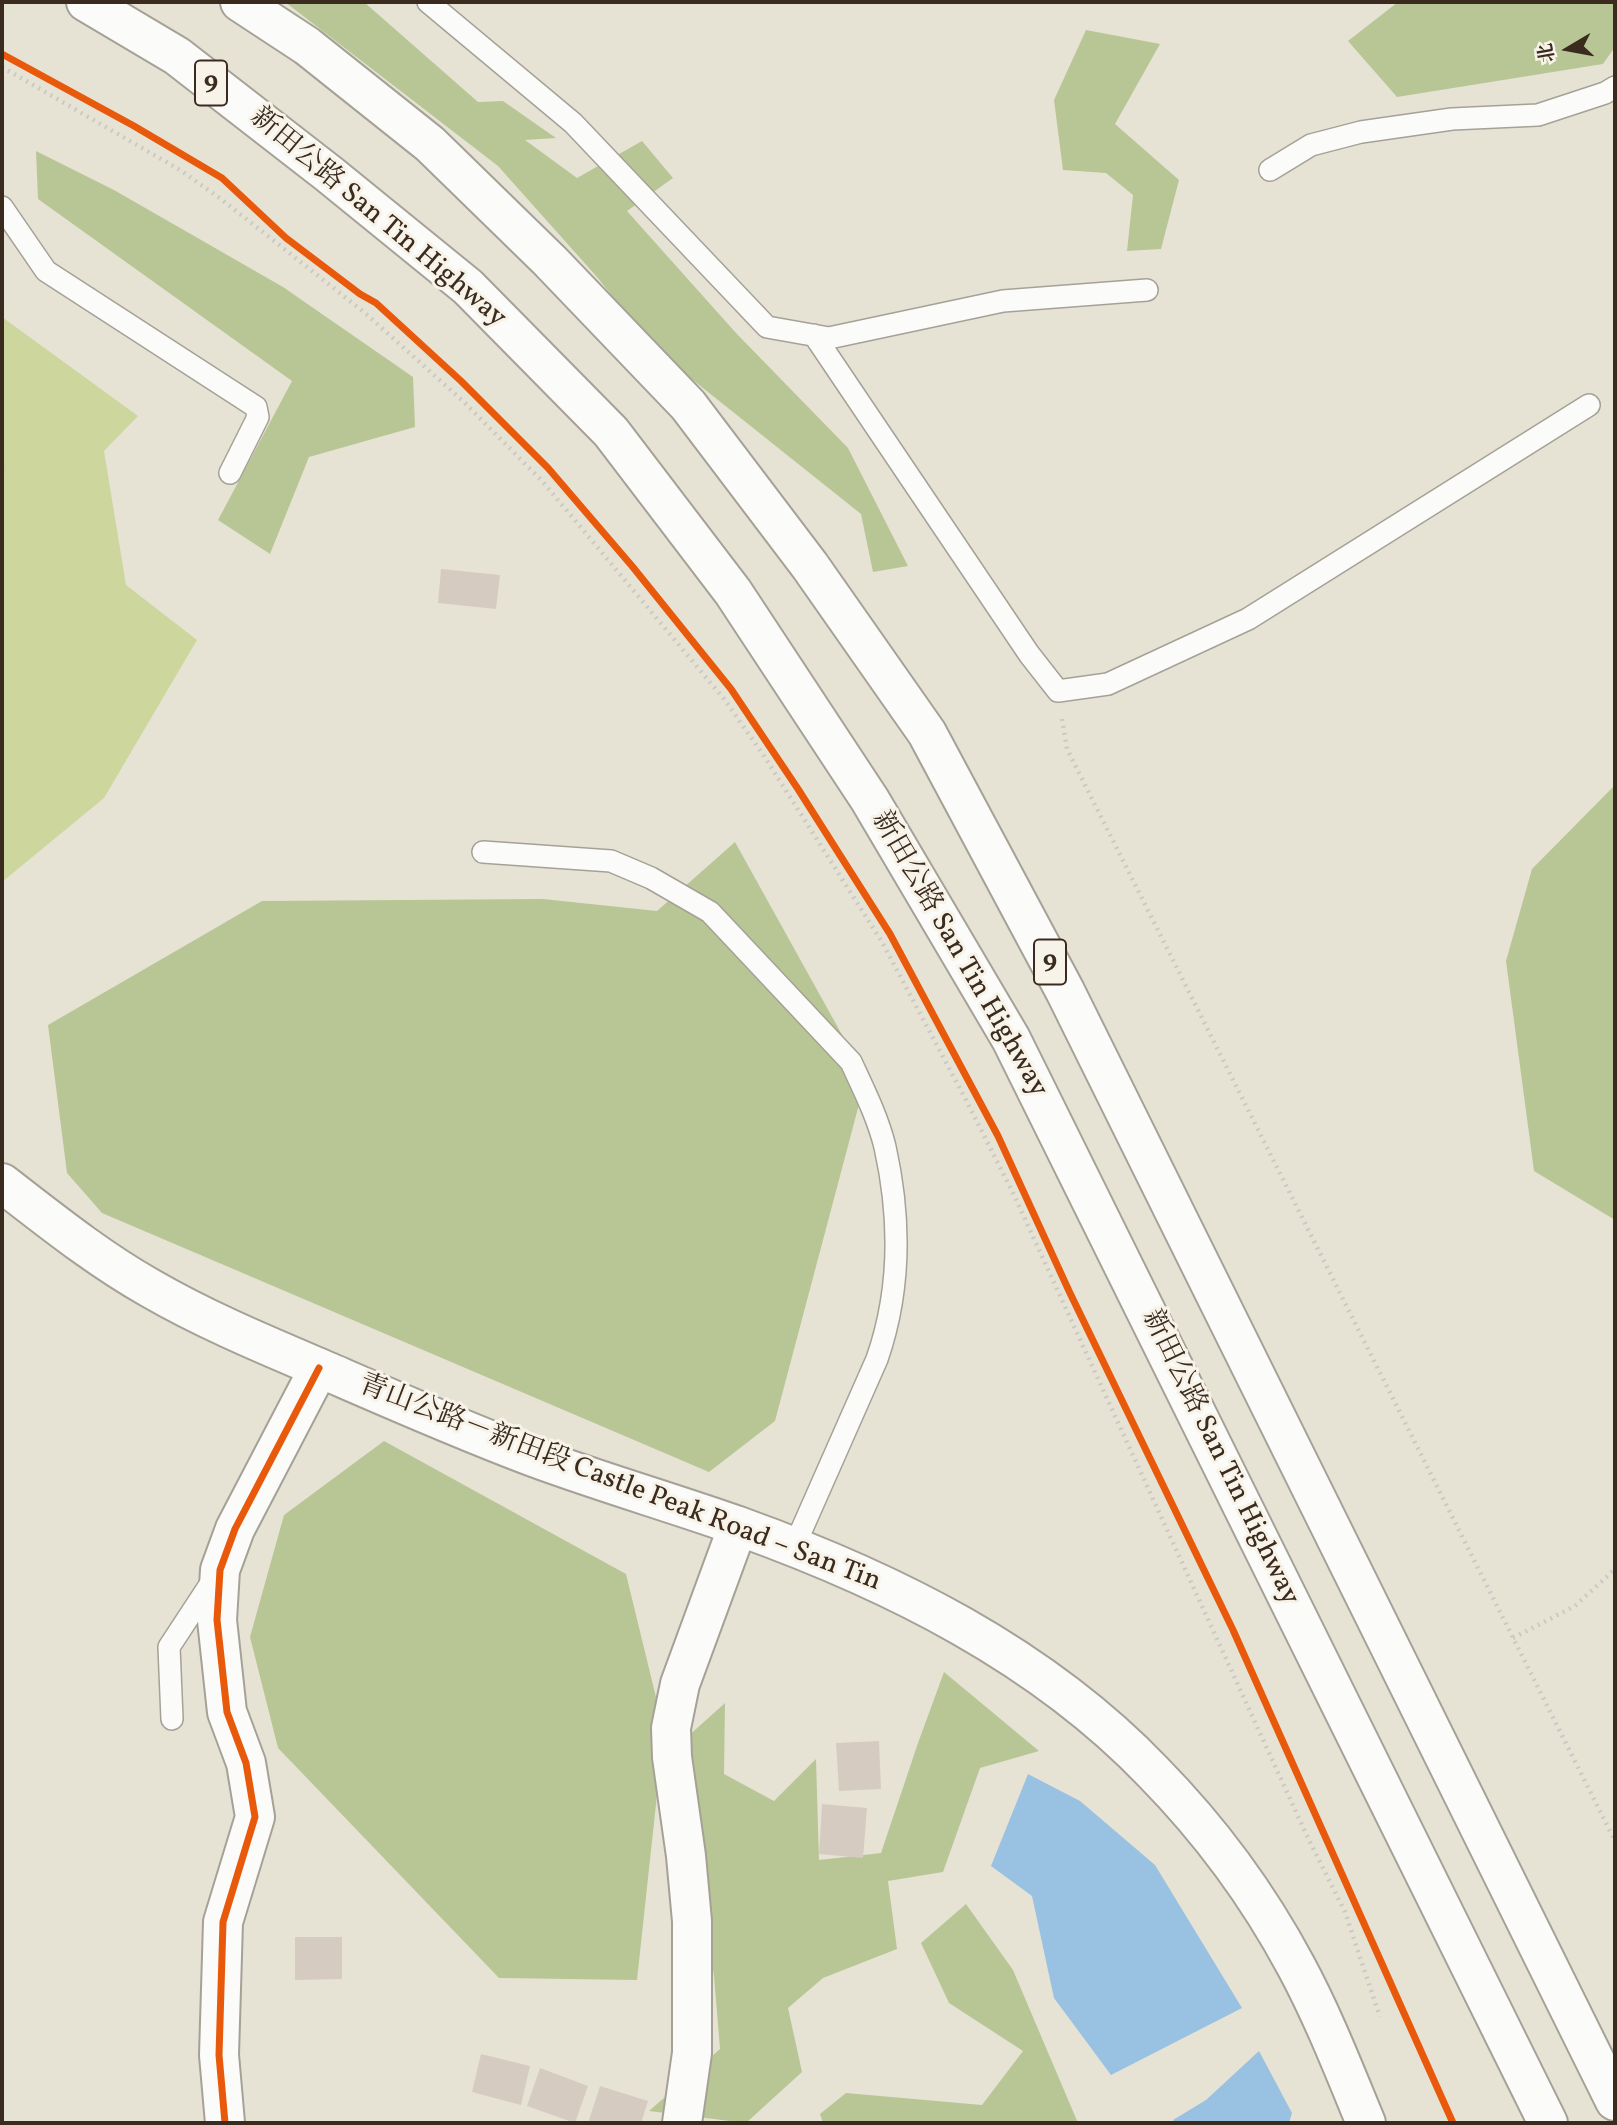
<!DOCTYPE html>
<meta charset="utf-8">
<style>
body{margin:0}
#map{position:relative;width:1617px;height:2125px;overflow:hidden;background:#e6e3d5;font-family:Vollkorn,"Noto Serif SC",serif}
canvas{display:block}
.frame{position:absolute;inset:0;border:4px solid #3b2a1e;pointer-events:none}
.north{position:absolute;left:1533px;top:14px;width:70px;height:70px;-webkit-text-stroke:5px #f7f3e8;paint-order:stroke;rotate:260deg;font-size:19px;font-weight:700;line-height:28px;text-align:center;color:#3b2a1e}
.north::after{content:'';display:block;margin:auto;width:24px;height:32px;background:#3b2a1e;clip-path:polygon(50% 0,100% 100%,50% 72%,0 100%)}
</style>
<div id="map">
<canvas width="1617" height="2125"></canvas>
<div class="frame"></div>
<div class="north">北</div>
</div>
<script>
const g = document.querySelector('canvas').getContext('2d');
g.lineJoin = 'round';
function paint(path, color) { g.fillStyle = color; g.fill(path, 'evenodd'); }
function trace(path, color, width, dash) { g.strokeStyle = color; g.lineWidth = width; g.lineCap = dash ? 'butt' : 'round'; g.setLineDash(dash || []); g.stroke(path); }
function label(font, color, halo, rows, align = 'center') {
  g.font = font + ' Vollkorn,"Noto Serif SC",serif'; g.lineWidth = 6; g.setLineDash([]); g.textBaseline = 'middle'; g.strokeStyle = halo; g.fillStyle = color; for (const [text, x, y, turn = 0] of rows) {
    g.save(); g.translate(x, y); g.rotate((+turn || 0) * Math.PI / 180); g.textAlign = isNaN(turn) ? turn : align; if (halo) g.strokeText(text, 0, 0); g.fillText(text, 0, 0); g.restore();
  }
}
const green = new Path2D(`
 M2,317L138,416L104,451L126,585L197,640L104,798L2,882Z`);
const forest = new Path2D(`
 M285,2H364L478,102L503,101L556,138L525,140L577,178L642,141L673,178L627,211L736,333L848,448L908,566L873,572L861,514L654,349L597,277L498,166Z
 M1398,2H1615V47L1603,64L1397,97L1348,41Z
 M1086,30L1160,44L1115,124L1179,180L1161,249L1127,251L1133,195L1106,173L1063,170L1054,100Z
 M36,151L114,190L283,287L413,377L415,427L309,457L270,554L218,520L292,381L38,199Z
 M1615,785V1220L1534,1171L1506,961L1532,869Z
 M735,842L866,1078L775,1421L709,1472L102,1213L67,1173L48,1025L262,901L543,899L657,911Z
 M384,1441L626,1574L664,1730L637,1980L499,1978L278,1748L250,1637L284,1515Z
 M944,1672L1039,1751L980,1768L943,1872L888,1881L897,1949L823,1978L788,2008L802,2072L746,2123L649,2111L720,2049L714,1976L676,1747L725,1703L724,1774L774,1801L816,1759L819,1860L881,1853L918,1743Z
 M966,1904L1013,1970L1078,2123H823L820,2114L846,2093L982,2105L1023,2051L949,2003L921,1943Z`);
const water = new Path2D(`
 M1028,1774L1080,1801L1155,1865L1242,2008L1111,2075L1054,1998L1032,1896L991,1866Z
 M1259,2051L1292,2113L1289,2123H1175L1173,2120L1206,2100Z`);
const building = new Path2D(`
 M441,569L500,575L496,609L438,603Z
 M879,1741L881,1789L839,1791L836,1743Z
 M822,1804L867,1808L863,1858L819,1854Z
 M295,1937H342V1979L295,1980Z
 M481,2054L530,2066L521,2105L472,2092Z
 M540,2068L588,2086L575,2123L527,2106Z
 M600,2086L648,2101L641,2123H588Z`);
const path = new Path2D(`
 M2,67L180,170L221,199L365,313L464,402L543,482L724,699L762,753L882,942L966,1100L1013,1193L1308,1838L1345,1912L1380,2017
 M2,463L4,476L2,477
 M1062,719L1067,749L1615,1841
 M1513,1638L1575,1606L1615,1569`);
const lane = new Path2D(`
 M428,2L573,123L767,327L829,338L1003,301L1147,290
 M1270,170L1311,145L1361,132L1452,119L1538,115L1605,93L1615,87
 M2,207L46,271L256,407L258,417L230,473
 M814,335L1029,654L1058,691L1108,684L1248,619L1589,405
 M483,852L611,861L651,878L710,912L851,1062C864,1090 878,1118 885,1147C901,1219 901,1290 877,1359L794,1547
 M172,1719L169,1647L213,1580`);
const street = new Path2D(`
 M225,2123L219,2055L223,1922L255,1817L246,1763L227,1712L217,1620L220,1570L235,1529L319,1368
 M682,2123L692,2053V1921L686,1856L672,1757L671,1728L680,1684L738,1526`);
const secondary = new Path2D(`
 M2,1183C50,1220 97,1258 150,1288C207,1321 268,1346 329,1372C398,1402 466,1432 536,1458C604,1483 673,1503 741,1527C891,1581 1041,1655 1153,1772C1209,1829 1258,1895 1296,1966C1323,2016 1344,2070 1366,2123`);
const highway = new Path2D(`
 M86,2L177,56L329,174L468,287L611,432L733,592L870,800L1011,1039L1548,2123
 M240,2L307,46L430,144L550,261L688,405L810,566L927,733L1065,991L1615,2101`);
const cycleway = new Path2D(`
 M2,54L134,126L222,178L286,238L360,294L376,303L461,381L548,468L632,566L731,689L798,789L890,934L998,1136L1069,1291L1233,1630L1453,2123
 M225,2123L219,2055L223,1922L255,1817L246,1763L227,1712L217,1620L220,1570L235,1529L319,1368`);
const shields = [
 [211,83,32],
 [1050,962,32]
];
const shieldNames = [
 ["9",211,83],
 ["9",1050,962]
];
const streetNames = [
 ["新田公路 San Tin Highway",377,219,40],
 ["新田公路 San Tin Highway",958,955,60],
 ["新田公路 San Tin Highway",1219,1458,64],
 ["青山公路－新田段 Castle Peak Road – San Tin",619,1485,21]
];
paint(green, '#cdd69d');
paint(forest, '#b8c696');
paint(water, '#98c1e2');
paint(building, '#d6cbc0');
trace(lane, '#a5a197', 24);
trace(street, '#a5a197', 42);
trace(secondary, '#a5a197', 42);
trace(highway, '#a5a197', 42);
trace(path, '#cbc9c4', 4.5, [2, 5]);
trace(lane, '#fbfbf9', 21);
trace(street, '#fbfbf9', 38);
trace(secondary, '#fbfbf9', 38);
trace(highway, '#fbfbf9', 38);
trace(cycleway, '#e8590c', 7);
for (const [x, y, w] of shields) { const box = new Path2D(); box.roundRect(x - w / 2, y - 22.5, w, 45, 5); g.fillStyle = '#f7f3e8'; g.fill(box); trace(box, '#3b2a1e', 2); }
label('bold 26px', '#3b2a1e', null, shieldNames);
label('28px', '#3b2a1e', '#f7f3e8', streetNames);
</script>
